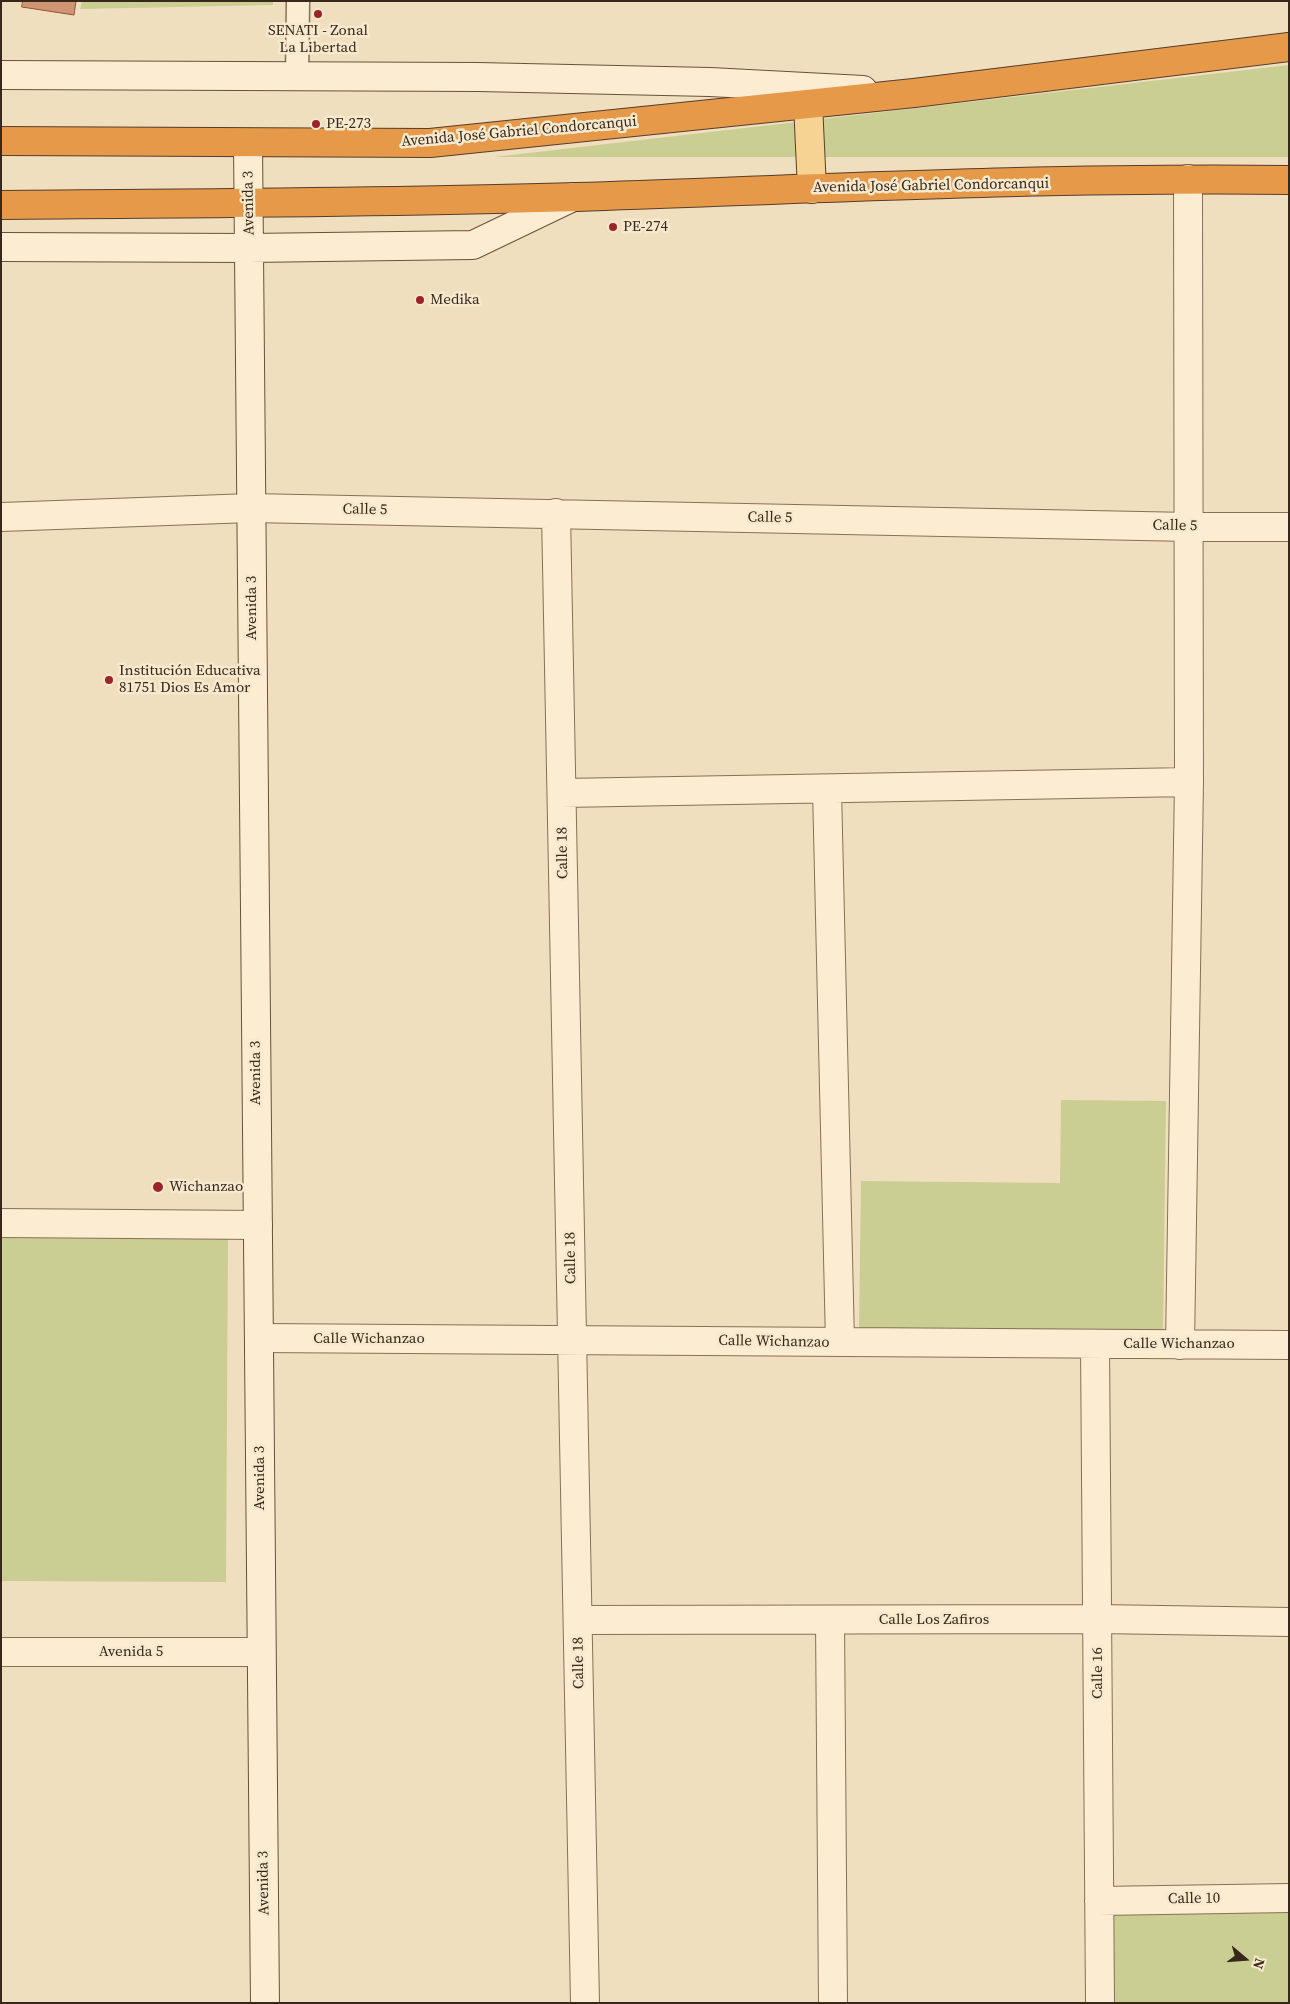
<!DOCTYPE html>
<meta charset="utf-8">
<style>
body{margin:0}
#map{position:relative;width:1290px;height:2004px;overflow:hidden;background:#f0dfbe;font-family:"Source Serif 4",serif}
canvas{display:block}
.frame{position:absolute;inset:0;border:2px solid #38281b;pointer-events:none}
.north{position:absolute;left:1220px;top:1934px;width:50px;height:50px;-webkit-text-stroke:4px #f7e9ce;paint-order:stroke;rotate:108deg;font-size:14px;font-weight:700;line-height:20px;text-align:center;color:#38281b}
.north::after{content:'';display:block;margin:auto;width:18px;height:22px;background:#38281b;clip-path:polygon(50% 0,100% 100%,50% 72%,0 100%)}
</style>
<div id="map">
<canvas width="1290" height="2004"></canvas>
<div class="frame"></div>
<div class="north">N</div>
</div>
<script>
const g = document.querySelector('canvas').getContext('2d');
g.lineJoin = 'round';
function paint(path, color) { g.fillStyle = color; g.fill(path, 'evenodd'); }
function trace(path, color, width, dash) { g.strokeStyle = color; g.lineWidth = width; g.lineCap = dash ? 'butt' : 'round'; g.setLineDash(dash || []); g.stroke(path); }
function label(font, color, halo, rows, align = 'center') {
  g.font = font + ' "Source Serif 4",serif'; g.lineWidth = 5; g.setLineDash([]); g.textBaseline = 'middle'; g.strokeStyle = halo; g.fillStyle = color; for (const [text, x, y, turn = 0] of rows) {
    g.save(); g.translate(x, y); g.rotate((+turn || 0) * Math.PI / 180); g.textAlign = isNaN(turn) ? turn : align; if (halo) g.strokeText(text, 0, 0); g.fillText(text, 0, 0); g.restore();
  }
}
const green = new Path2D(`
 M82,1H273V5L80,9Z
 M1289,65V157H494Z
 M1061,1100L1166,1101L1163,1331L859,1328L861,1181L1060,1183Z
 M1,1236L228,1237L226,1582L1,1581Z
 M1289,1898V2003H1100L1099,1901Z`);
const building = new Path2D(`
 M23,1H76L74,15L22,7Z`);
const lane = new Path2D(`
 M297,77L298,1`);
const street = new Path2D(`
 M556,513L585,2003
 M1,517L251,508L1190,527H1289
 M827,789L840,1342
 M562,793L1189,782
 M1,1223L258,1225
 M259,1338L1289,1345
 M1095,1344L1100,2003
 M1180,1345L1189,782L1188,179
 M578,1620L1097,1619L1289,1622
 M830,1620L833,2003
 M1,1652H261
 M1099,1901L1289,1898`);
const secondary = new Path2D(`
 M1,75L478,77L710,82L863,90
 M248,143L265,2003
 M1,247L249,248L473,245L573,197`);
const primary = new Path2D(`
 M808,104L812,189`);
const highway = new Path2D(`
 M1,141L430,143L914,93L1289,47
 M1,205C193,203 385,203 577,197C814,189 1052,177 1289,180`);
const markers = [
 [318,14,5,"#9b2329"],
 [316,124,5,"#9b2329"],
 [613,227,5,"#9b2329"],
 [420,300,5,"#9b2329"],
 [109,680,5,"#9b2329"],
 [158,1187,6,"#9b2329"]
];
const poiNames = [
 ["SENATI - Zonal",318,31,"center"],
 ["La Libertad",318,48,"center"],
 ["PE-273",326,124],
 ["PE-274",623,227],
 ["Medika",430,300],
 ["Institución Educativa",119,671],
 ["81751 Dios Es Amor",119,688],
 ["Wichanzao",169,1187]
];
const streetNames = [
 ["Avenida José Gabriel Condorcanqui",519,132,-5],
 ["Avenida José Gabriel Condorcanqui",931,186,-1],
 ["Avenida 3",249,203,-91],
 ["Calle 5",365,510,1],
 ["Calle 5",770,518,1],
 ["Calle 5",1175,526,1],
 ["Avenida 3",252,608,-90],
 ["Calle 18",563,853,-91],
 ["Avenida 3",256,1073,-90],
 ["Calle 18",571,1258,-91],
 ["Calle Wichanzao",369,1339],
 ["Calle Wichanzao",774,1342,1],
 ["Calle Wichanzao",1179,1344],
 ["Avenida 3",260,1478,-90],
 ["Calle Los Zafiros",934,1620],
 ["Avenida 5",131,1652],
 ["Calle 18",579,1663,-91],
 ["Calle 16",1098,1673,-90],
 ["Avenida 3",264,1883,-91],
 ["Calle 10",1194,1899,-1]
];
paint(green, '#cace92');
paint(building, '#d09572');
trace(building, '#8a563a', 1);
trace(lane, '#896f56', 25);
trace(street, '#896f56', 30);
trace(secondary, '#6b5039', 30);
trace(primary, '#563d2b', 30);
trace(highway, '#563d2b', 30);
trace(lane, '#fbecd2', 22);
trace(street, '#fbecd2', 28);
trace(secondary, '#fbecd2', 28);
trace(primary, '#f6d393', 28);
trace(highway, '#e59949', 28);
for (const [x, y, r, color] of markers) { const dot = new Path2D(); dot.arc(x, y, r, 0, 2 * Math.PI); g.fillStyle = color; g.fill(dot); trace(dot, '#f7e9ce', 2); }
label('15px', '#38281b', '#f7e9ce', poiNames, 'left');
label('15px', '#38281b', '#f7e9ce', streetNames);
</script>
